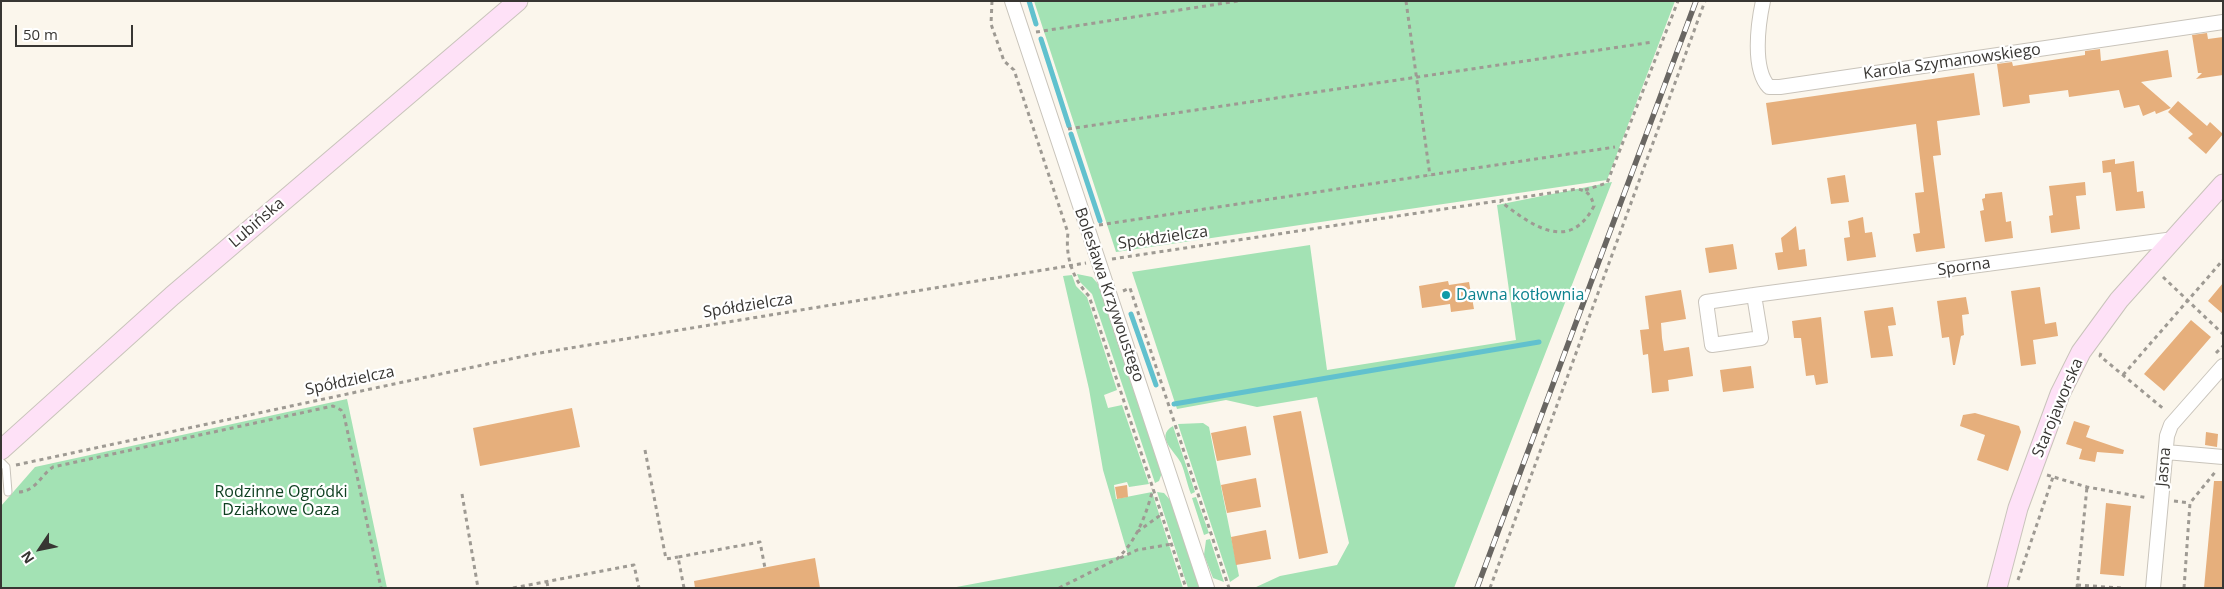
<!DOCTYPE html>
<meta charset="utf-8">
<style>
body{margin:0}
#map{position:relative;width:2224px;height:589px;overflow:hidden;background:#fbf6ec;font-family:"Open Sans",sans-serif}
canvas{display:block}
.frame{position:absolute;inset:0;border:2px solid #383633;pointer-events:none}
.north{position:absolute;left:15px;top:524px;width:50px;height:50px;-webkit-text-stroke:4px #fff;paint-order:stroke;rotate:236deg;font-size:14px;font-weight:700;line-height:20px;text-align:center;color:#383633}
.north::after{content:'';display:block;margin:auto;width:18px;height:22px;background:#383633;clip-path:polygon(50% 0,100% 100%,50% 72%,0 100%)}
.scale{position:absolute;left:15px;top:25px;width:118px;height:22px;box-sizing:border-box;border:2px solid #383633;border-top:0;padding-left:6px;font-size:15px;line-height:18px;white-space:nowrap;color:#383633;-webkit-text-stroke:4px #fff;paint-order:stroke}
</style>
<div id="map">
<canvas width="2224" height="589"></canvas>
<div class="frame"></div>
<div class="north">N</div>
<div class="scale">50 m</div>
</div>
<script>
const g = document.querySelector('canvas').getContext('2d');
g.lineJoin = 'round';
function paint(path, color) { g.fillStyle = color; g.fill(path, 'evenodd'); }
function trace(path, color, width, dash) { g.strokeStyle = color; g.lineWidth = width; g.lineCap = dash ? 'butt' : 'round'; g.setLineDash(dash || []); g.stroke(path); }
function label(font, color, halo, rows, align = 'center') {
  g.font = font + ' "Open Sans",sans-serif'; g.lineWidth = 4.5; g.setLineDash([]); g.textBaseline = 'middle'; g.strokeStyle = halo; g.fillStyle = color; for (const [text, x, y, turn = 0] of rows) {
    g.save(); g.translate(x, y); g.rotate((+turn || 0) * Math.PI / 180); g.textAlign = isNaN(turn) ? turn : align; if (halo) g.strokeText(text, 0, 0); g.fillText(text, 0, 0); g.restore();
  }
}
const green = new Path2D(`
 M1034,1H1675L1607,180L1116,252Z
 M1612,182L1454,588H1254L1280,576L1337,565L1349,543L1317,397L1257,407L1226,400L1177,409L1132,272L1310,245L1327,370L1516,340L1497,205Z
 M1077,274L1092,277L1099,285L1162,473L1159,481L1155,483L1092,294L1080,282Z
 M1072,275L1076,286L1087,297L1117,390L1104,395L1108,408L1122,405L1149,484L1129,487L1127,482L1114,485L1116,499L1152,492L1183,588H951L1128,555L1103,470L1089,389L1063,276Z
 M347,399L387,588H1V506L35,467Z
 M1203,423L1209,427L1239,576L1230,582L1178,424Z
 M1173,426L1195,492L1191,494C1187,484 1185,472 1181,463C1176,452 1154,437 1173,426Z
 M1157,492L1164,493L1171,501L1200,588H1188Z
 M1196,497L1209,533L1204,535L1192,498Z
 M1210,539L1224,582L1213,578L1204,555L1206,540Z`);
const stream = new Path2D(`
 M1029,1L1036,24
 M1041,39L1069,126
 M1071,134L1100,221
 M1131,314L1156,385
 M1174,404L1539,342`);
const building = new Path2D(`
 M2207,33L2208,39L2223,37V75L2196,79L2202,73H2198L2192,35Z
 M2100,49L2101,61L2168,50L2172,77L2141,82L2171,108L2156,114L2155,111L2143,116L2139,105L2124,108L2119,90L2069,97L2068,90L2029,95L2030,103L2003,107L1997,64L2012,62L2013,66L2085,55V51Z
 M1974,73L1980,115L1937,121L1941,155L1933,156L1945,248L1916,252L1913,234L1920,233L1915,193L1924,192L1916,124L1772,145L1766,103Z
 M2178,101L2207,126L2210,122L2223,134L2206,154L2188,138L2193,134L2168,112Z
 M2115,159V164L2134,161L2137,192L2143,191L2145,208L2116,211L2111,172L2103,173L2102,161Z
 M1845,175L1849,202L1831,204L1827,178Z
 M2085,182L2086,195L2076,196L2080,229L2051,233L2049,216L2053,215L2049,186Z
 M2002,192L2006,222L2011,221L2013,238L1985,242L1980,211L1984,210L1982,199L1985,198V194Z
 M1863,217L1865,233L1872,232L1876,257L1847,261L1844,238L1850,237L1848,221Z
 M1796,226L1799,250L1805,249L1807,266L1778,270L1775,253L1783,252L1781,238Z
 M1733,244L1737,269L1709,273L1705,248Z
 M1448,281L1449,285L1469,282L1474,309L1451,312L1450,304L1422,308L1419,286Z
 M2223,283V314L2208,301Z
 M2040,287L2045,324L2056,322L2058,336L2033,340L2036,364L2021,366L2011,291Z
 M1681,290L1686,319L1661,323L1662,338L1664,351L1689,347L1693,376L1668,380L1669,391L1652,393L1648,354L1643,355L1640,330L1649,329L1645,296Z
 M1966,297L1969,314L1962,315L1964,335L1961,336L1955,365H1953L1949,337L1942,338L1937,301Z
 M1893,307L1896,325L1888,326L1893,356L1871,358L1864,311Z
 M1821,317L1828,383L1816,385L1814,375L1806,376L1801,338H1794L1792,321Z
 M2191,320L2211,337L2164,391L2144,374Z
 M1751,366L1754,388L1723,392L1720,370Z
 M572,408L580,447L480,466L473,428Z
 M1301,411L1328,553L1299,559L1273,416Z
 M1975,413L2019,426L2021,432L2008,471L1977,460L1985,435L1960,426L1963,415Z
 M2074,421L2090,426L2086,437L2124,450L2123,454L2097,452L2095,462L2079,459L2082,449L2066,444Z
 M1246,426L1251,455L1217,461L1211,433Z
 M2206,432L2218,434L2217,447L2205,445Z
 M1256,478L1261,507L1227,513L1221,485Z
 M2214,481H2223V588H2204Z
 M1127,485L1128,497L1117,499L1115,487Z
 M2106,503L2131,506L2124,576L2100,574Z
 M1266,530L1271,559L1236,565L1231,537Z
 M815,558L820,588H695L694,581Z`);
const path = new Path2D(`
 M992,1L991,24L1004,61L1014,70L1068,233C1065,257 1073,279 1089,296L1186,588
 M1406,1L1430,176
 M1036,32L1238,1
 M1068,129L1653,42
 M1585,190L1607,183L1678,1
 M1099,225L1615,147
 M1112,259L1577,189C1588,191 1591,195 1594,206C1569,254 1531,225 1500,201
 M2163,277L2223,334
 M1123,291L1130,288L1229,588
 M2101,353L2100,356L2165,410
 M2216,353L2223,346
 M2123,375L2223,260
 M645,450L666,559L678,557
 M16,465L534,354L1086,263
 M2047,475L2087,487L2148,498
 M19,492C36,491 41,475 53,467L333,406L341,410L344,415L381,588
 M462,494L478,588
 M2174,501L2190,503
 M1137,532L1162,514
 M1120,558L1137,550L1172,544
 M2018,580L2053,477
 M547,582L548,588
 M2077,585L2121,588
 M513,588L634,565L639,588
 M684,588L678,557L760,542L765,568
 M1059,588L1117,559C1137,540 1146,515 1153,489
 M1490,588L1705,1
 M2077,588L2087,487
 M2184,588L2190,503L2216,471`);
const lane = new Path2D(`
 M1,462L6,467L8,492`);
const street = new Path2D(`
 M1012,1L1207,588
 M1763,1C1758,24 1752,69 1769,87H1780L2223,22
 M1754,295L1761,338L1712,345L1706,302L1754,295L2174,239
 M2166,452L2223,457
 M2153,588L2167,436L2171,425L2223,366`);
const secondary = new Path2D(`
 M1,450L172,296L518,1
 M1997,588L2018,508L2060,394L2081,352L2119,300L2223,184`);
const rail = new Path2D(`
 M1477,588L1696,1`);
const markers = [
 [1446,295,5,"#0f9aa8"]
];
const streetNames = [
 ["Karola Szymanowskiego",1952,62,-8],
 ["Lubińska",257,223,-41],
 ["Spółdzielcza",1163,238,-8],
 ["Sporna",1964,267,-8],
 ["Bolesława Krzywoustego",1109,295,71],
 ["Spółdzielcza",748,306,-9],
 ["Spółdzielcza",350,381,-12],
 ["Starojaworska",2058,408,-67],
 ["Jasna",2164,467,-85]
];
const cultureNames = [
 ["Dawna kotłownia",1456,295]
];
const parkNames = [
 ["Rodzinne Ogródki",281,492],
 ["Działkowe Oaza",281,510]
];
paint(green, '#a3e2b4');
trace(stream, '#61c1ce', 5);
paint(building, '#e6af7c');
trace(lane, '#c9c4bb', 9);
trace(street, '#c9c4bb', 16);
trace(secondary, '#c9c4bb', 21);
trace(path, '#9e9a93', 3, [4, 4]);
trace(lane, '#fff', 7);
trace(street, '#fff', 14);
trace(secondary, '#fee1f7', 19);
trace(rail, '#696662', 5.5);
trace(rail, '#fff', 4, [11]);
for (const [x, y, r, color] of markers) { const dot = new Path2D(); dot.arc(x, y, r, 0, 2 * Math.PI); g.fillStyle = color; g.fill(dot); trace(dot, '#fff', 2); }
label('16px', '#383633', '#fff', streetNames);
label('16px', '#0d838f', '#fff', cultureNames, 'left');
label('16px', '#104022', '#fff', parkNames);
</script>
